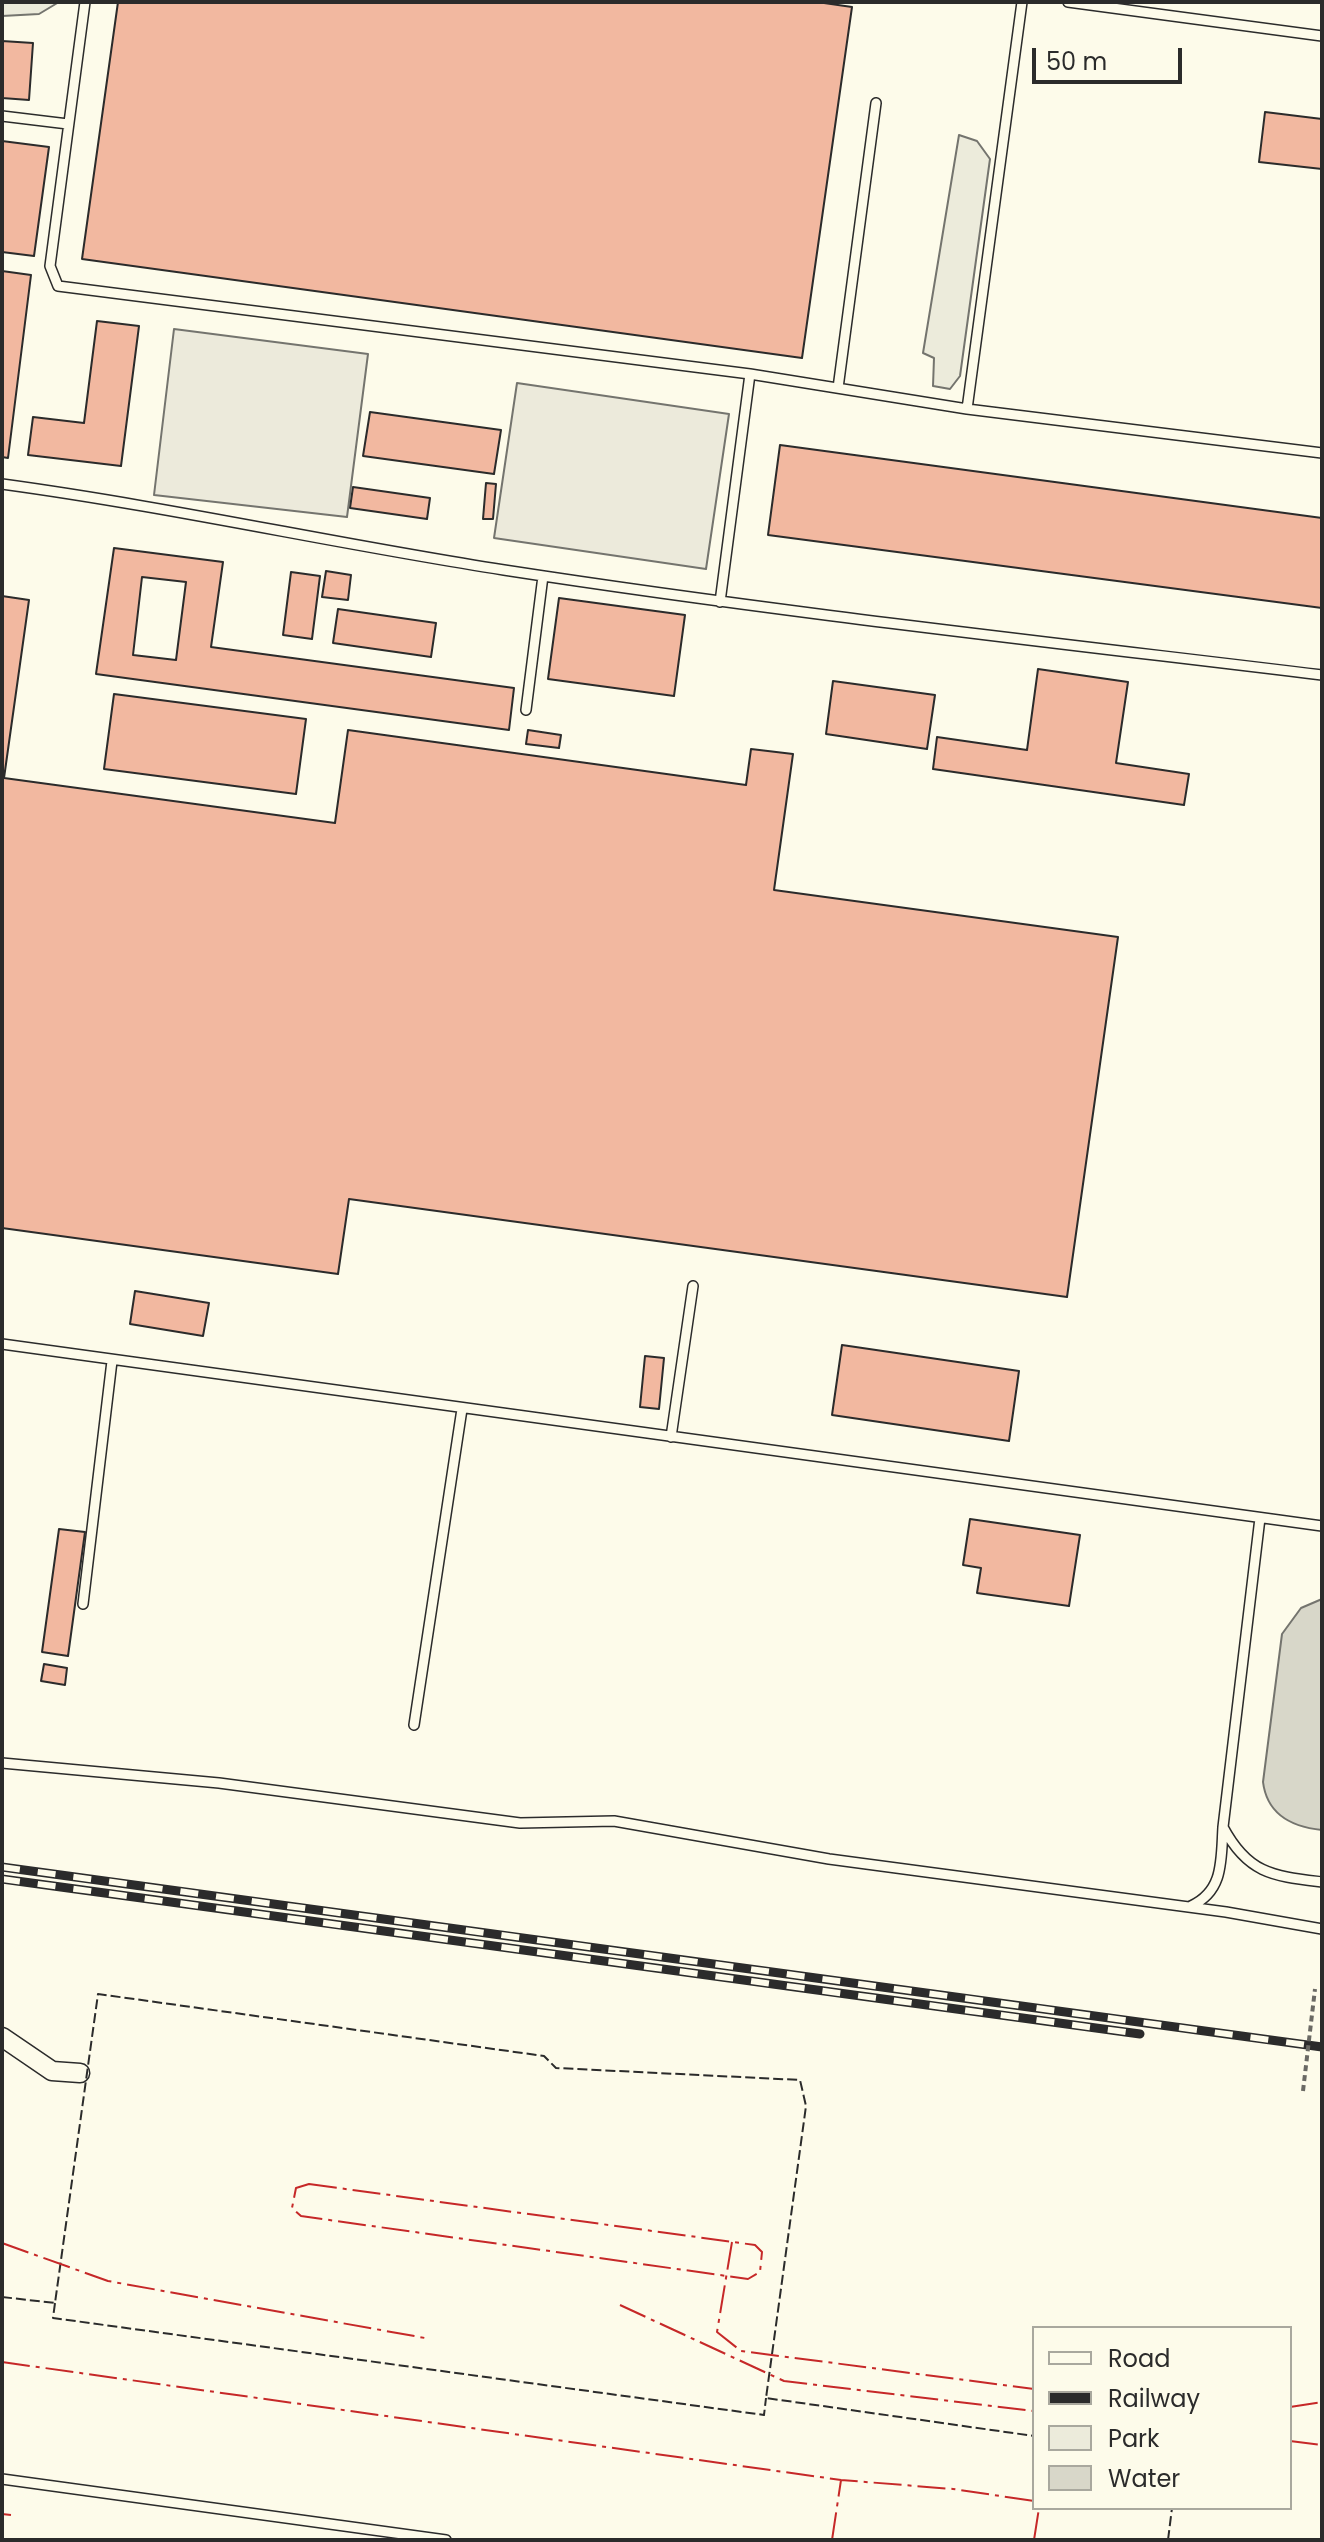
<!DOCTYPE html>
<style>
body{margin:0}
#map{position:relative;width:1324px;height:2542px;overflow:hidden;background:#fdfbea;font-family:Poppins,sans-serif}
canvas{display:block}
.frame{position:absolute;inset:0;border:4px solid #2b2b2b;pointer-events:none}
.legend{position:absolute;left:1032px;top:2326px;width:260px;height:184px;box-sizing:border-box;background:#fdfbea;border:2px solid #a9a89e;margin:0;padding:10px 14px;list-style:none;font-size:24px;color:#2b2b2b}
.legend li{display:flex;align-items:center;gap:16px;height:40px}
.legend b{width:40px;border:2px solid #a9a89e}
.scale{position:absolute;left:1032px;top:48px;width:150px;height:36px;box-sizing:border-box;border:4px solid #2b2b2b;border-top:0;padding-left:10px;font-size:24px;line-height:28px;white-space:nowrap;color:#2b2b2b;-webkit-text-stroke:6px #fdfbea;paint-order:stroke}
</style>
<div id="map">
<canvas width="1324" height="2542"></canvas>
<div class="frame"></div>
<ul class="legend">
<li><b style="height:10px;background:#fdfbea"></b>Road</li>
<li><b style="height:10px;background:#2b2b2b"></b>Railway</li>
<li><b style="height:22px;background:#ecebdb"></b>Park</li>
<li><b style="height:22px;background:#d8d7c9"></b>Water</li>
</ul>
<div class="scale">50 m</div>
</div>
<script>
const g = document.querySelector('canvas').getContext('2d');
g.lineJoin = 'round';
function paint(path, color) { g.fillStyle = color; g.fill(path, 'evenodd'); }
function trace(path, color, width, dash) { g.strokeStyle = color; g.lineWidth = width; g.lineCap = dash ? 'butt' : 'round'; g.setLineDash(dash || []); g.stroke(path); }
const green = new Path2D(`
 M2,2H59L39,14L2,16Z
 M959,135L977,141L990,159L960,376L950,389L933,386L934,358L923,353Z`);
const parking = new Path2D(`
 M174,329L368,354L347,517L154,495Z
 M517,383L729,414L706,569L494,538Z`);
const water = new Path2D(`
 M1322,1599V1830C1292,1827 1267,1814 1263,1782L1282,1634L1301,1608Z`);
const building = new Path2D(`
 M118,2H817L852,7L802,358L82,259Z
 M2,41L33,43L29,100L2,98Z
 M1265,112L1322,119V169L1259,162Z
 M2,141L49,147L34,256L2,252Z
 M2,271L31,275L8,458L2,457Z
 M97,321L139,326L121,466L28,455L33,417L84,423Z
 M370,412L501,430L494,474L363,456Z
 M780,445L1322,518V608L768,535Z
 M486,483L496,484L493,519H483Z
 M353,487L430,498L427,519L350,508Z
 M114,548L223,562L211,647L514,688L509,730L96,674ZM142,577L186,582L176,660L133,655Z
 M326,571L351,575L348,600L322,597Z
 M291,572L320,576L312,639L283,635Z
 M2,596L29,600L4,778L335,823L348,730L746,785L751,749L793,754L774,890L1118,937L1067,1297L349,1199L338,1274L2,1228Z
 M559,598L685,615L674,696L548,679Z
 M338,609L436,623L431,657L333,643Z
 M1038,669L1128,682L1116,763L1189,774L1184,805L933,769L937,737L1027,750Z
 M833,681L935,695L927,749L826,734Z
 M114,694L306,719L296,794L104,769Z
 M528,730L561,735L559,748L526,744Z
 M135,1291L209,1303L203,1336L130,1324Z
 M842,1345L1019,1371L1009,1441L832,1415Z
 M645,1356L664,1358L659,1409L640,1407Z
 M970,1519L1080,1535L1069,1606L977,1593L981,1568L963,1565Z
 M59,1529L85,1532L68,1656L42,1652Z
 M44,1664L67,1668L65,1685L41,1681Z`);
const lane = new Path2D(`
 M85,2L50,266L58,286L750,374L967,409
 M1022,2L967,409L1322,453
 M1068,2L1322,36
 M2,116L68,124
 M838,388L876,103
 M2,484C171,507 336,544 504,570C776,612 1049,642 1322,675
 M720,602L750,374
 M526,710L543,576
 M2,1344L1322,1526
 M671,1437L693,1286
 M1260,1518L1223,1827C1248,1874 1273,1876 1322,1882
 M83,1604L112,1361
 M414,1725L462,1409
 M2,1763L219,1783L520,1823L614,1821L829,1859L1226,1912L1322,1929
 M1191,1906C1224,1891 1221,1860 1223,1827
 M2,2479L446,2540`);
const street = new Path2D(`
 M2,2037L52,2071L80,2073`);
const rail = new Path2D(`
 M2,1867L1322,2047
 M2,1879L1140,2034`);
const pathBridge = new Path2D(`
 M1303,2091L1315,1989`);
const fence = new Path2D(`
 M2,2297L55,2303L98,1994L544,2056L556,2068L800,2080L806,2106L766,2398L1034,2436
 M55,2303L53,2318L764,2415L766,2398
 M1168,2540L1172,2508`);
const power = new Path2D(`
 M309,2184L755,2245L762,2252L760,2272L748,2279L301,2216L292,2208L296,2188Z
 M732,2242L717,2332L741,2351L1034,2389
 M2,2243L108,2281L425,2338
 M620,2305L784,2381L1034,2411
 M2,2362L841,2480L953,2489L1034,2501
 M1290,2407L1322,2402
 M1290,2441L1322,2445
 M2,2514L11,2515
 M832,2540L841,2480
 M1034,2540L1039,2508`);
paint(green, '#ecebdb');
trace(green, '#74746e', 2);
paint(parking, '#eceadb');
trace(parking, '#74746e', 2);
paint(water, '#d8d7c9');
trace(water, '#74746e', 2);
paint(building, '#f2b8a0');
trace(building, '#2b2b2b', 2);
trace(lane, '#2b2b2b', 12);
trace(street, '#2b2b2b', 21);
trace(lane, '#fdfbea', 9);
trace(street, '#fdfbea', 18);
trace(rail, '#2b2b2b', 9);
trace(rail, '#fdfbea', 6, [18]);
trace(pathBridge, '#6a6964', 4, [6, 4]);
trace(fence, '#2b2b2b', 2, [10, 4]);
trace(power, '#c62828', 2, [28, 6, 4, 6]);
</script>
